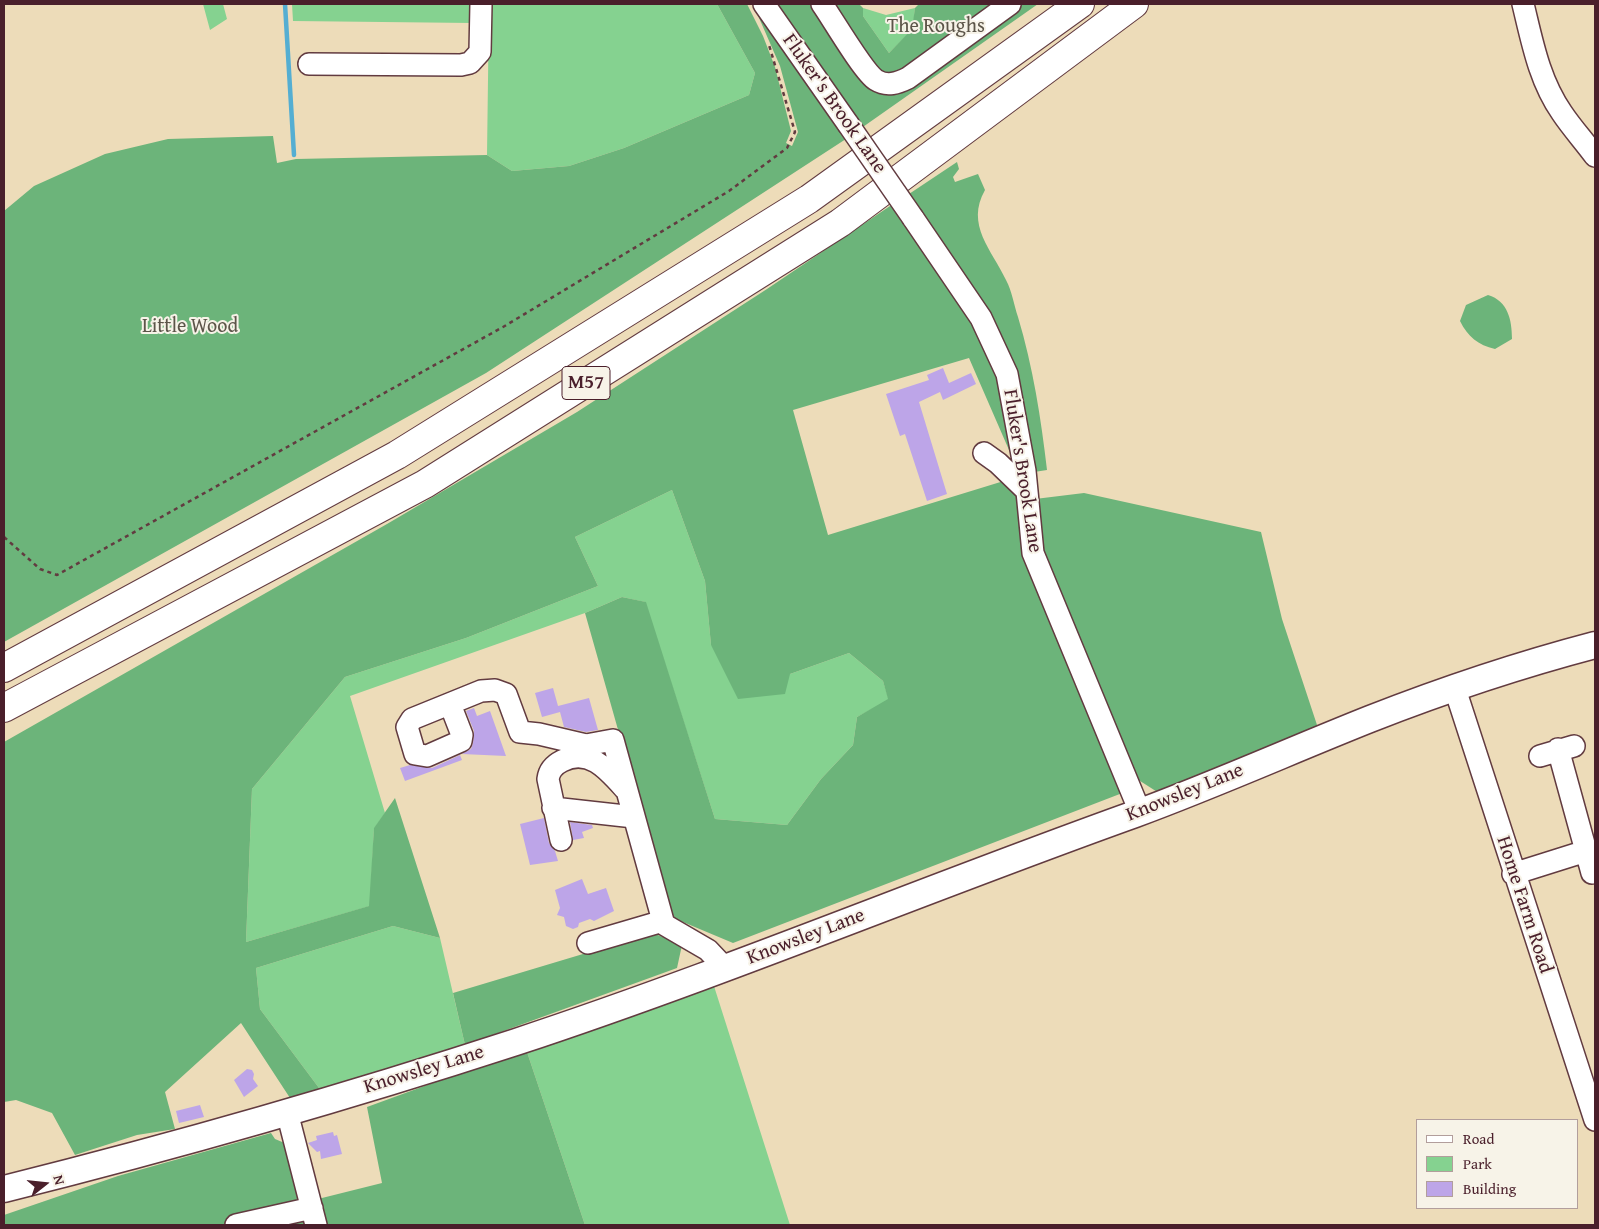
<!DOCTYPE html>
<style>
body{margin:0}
#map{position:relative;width:1599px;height:1229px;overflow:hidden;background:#eddcb9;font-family:"Gentium Book Plus",serif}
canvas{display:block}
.frame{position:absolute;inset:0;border:5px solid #4a1f2b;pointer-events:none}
.legend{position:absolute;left:1416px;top:1119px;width:162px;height:90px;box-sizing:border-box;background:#f7f3e8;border:1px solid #b29e9c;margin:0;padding:6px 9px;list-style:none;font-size:15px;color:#4a1f2b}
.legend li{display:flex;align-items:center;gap:10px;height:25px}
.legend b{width:25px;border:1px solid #b29e9c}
.north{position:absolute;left:20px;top:1159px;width:50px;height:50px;-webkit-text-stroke:4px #f7f3e8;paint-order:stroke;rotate:74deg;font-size:14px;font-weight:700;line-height:20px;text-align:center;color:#4a1f2b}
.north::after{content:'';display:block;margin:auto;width:18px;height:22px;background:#4a1f2b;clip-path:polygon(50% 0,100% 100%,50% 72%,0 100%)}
</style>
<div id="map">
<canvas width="1599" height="1229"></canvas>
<div class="frame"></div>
<ul class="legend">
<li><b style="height:6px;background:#fff"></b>Road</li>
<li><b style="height:14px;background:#85d290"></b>Park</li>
<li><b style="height:14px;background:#bda5e8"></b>Building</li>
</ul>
<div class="north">N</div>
</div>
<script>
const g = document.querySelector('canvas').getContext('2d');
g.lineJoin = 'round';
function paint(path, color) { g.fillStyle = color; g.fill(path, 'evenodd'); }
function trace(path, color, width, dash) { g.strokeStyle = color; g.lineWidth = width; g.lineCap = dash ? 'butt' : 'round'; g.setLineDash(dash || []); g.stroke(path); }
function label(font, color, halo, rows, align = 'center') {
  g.font = font + ' "Gentium Book Plus",serif'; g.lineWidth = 4; g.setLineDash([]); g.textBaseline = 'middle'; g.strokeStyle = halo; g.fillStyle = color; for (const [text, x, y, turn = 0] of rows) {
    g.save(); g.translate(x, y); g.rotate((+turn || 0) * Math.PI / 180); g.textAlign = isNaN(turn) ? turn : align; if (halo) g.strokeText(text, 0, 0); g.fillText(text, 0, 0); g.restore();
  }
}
const green = new Path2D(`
 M203,4H223L227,19L210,30Z
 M292,4H473L472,23L293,21Z
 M489,4H717L755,73L749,95L624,148L569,166L512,171L487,155Z
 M863,8L886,15L915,8L913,29L889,53L863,16Z
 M672,490L705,581L711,645L790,674L849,653L883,681L889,700L857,717L853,745L821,779L787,825L715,819L645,602L622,597L585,613L350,696L385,813L374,829L370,906L246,942L252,789L345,677L466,638L598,586L575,537Z
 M393,926L440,938L465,1045L322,1092L260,1009L256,968Z
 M713,983L790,1225H585L526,1049Z`);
const forest = new Path2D(`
 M717,4H747L763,36L775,67L791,131L786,143L792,146L798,132L780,66L753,4H760L849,137L486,373L4,642V211L34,186L105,154L168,139L273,136L277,163L296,159L487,155L512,171L569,166L624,148L749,95L755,73Z
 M771,4H817L886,81L826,4H859L863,8V16L889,53L912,29L915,8L919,4H1038L860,129Z
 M957,162L959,169L953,177L955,182L978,174L985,190C965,225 992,250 1006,280C1012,291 1014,305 1018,317C1033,367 1041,418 1047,470L1034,472L1021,409L906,196Z
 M893,204L976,323L1005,386L1019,473L969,358L793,410L828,535L1007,480L1020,503L1125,792L733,943L671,917L585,613L622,597L646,602L715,819L787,825L821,779L853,745L857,717L888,699L883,681L849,653L790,674L785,694L738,699L711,645L705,581L672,490L575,537L598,586L466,638L345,677L252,789L246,942L369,906L374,828L395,798L440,938L393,926L256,968L260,1009L322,1092L290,1098L241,1023L165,1092L175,1129L137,1135L75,1155L52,1113L16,1100L4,1102V742L387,524L577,412L767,289Z
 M1488,295C1508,301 1512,320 1512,339L1495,349C1478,345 1468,337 1460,321L1466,305Z
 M1084,493L1261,532L1282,619L1318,728L1162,795L1137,779L1044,559L1035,499Z
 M653,933L682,945L677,968L465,1045L453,993Z
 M526,1049L585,1225H320L314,1200L382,1183L367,1107Z
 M271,1133L275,1139L287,1144L312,1225H4V1215L118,1176Z`);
const stream = new Path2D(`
 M285,4L294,155`);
const building = new Path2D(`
 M943,368L949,383L971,373L976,384L943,400L940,392L919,402L947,494L927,501L905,434L900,436L886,394L929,380L927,375Z
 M553,688L558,706L589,698L598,730L586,732L564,727L560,712L542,717L535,693Z
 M474,708L477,716L490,711L506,756L462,754L471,749L473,743L474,731L466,711Z
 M460,755L462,760L405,781L400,768L410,765L432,768Z
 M544,818L549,843L555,851L558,861L530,865L520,824Z
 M570,822L592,825L593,828L582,832L584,838L573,840Z
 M582,879L588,894L606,888L614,911L594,921L590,919L579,923L578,927L573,929L566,926L564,917L557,915L560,908L555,890Z
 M247,1069L252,1070L254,1074L253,1079L258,1086L244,1097L234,1080Z
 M200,1105L204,1117L179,1123L176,1111Z
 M333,1132L334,1136L337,1135L342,1154L321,1159L320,1151L317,1152L308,1143L317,1140L316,1136Z`);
const path = new Path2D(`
 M4,537L40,569L57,575L503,327L729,191L787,148L795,132L769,45`);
const minor = new Path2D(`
 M764,4L848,124
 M822,4C832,18 864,73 876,80C887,87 898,83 908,78L1010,4
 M1523,4C1532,41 1539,80 1562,113C1572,128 1584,141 1595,156
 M309,64L461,65L470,63L480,52L481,4
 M913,218L981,318L1007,374L1025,471L1033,553L1140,812
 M984,453L998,463L1026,490
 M1455,689L1595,1120
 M450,704L462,735L461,741L427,756L415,754L407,727L412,719L481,691L495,690L506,694L520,732L539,734L586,745L613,740L663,921L665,925L708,950L725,968
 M1540,756L1574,746
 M553,808L634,817
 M561,840L548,779C549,771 554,765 562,761C589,747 608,770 625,789
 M1586,851L1592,873
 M1513,874L1586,851L1558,749
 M588,943L663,921
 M287,1112L316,1225
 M236,1225L312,1208`);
const major = new Path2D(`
 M4,1189C176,1146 347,1097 516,1042C725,973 928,888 1135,814C1214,785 1292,750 1370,719C1444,690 1519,665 1595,645`);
const highway = new Path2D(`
 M4,668L397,455L809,199L1080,4
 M4,708L425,484L840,223L1134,4`);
const minorBridge = new Path2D(`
 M848,124L913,218`);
const shields = [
 [586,383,48]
];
const shieldNames = [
 ["M57",586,383]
];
const parkNames = [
 ["The Roughs",936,27],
 ["Little Wood",190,327]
];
const streetNames = [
 ["Fluker's Brook Lane",834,104,55],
 ["Fluker's Brook Lane",1022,471,81],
 ["Knowsley Lane",1185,793,-22],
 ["Home Farm Road",1524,905,72],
 ["Knowsley Lane",806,937,-21],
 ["Knowsley Lane",424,1070,-17]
];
paint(green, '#85d290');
paint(forest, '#6cb47a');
trace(stream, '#54aed2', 4.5);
paint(building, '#bda5e8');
trace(minor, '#623b40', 24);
trace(major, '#623b40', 29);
trace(highway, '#623b40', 30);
trace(path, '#623b40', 2.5, [4, 4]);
trace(minor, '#fff', 21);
trace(major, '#fff', 26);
trace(highway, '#fff', 28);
trace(minorBridge, '#623b40', 24, []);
trace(minorBridge, '#fff', 21);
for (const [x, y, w] of shields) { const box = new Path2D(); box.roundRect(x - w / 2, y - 16.5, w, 33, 4); g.fillStyle = '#f7f3e8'; g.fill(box); trace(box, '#4a1f2b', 1); }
label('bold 19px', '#4a1f2b', null, shieldNames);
label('20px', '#5c5549', '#f7f3e8', parkNames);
label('20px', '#4a1f2b', '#f7f3e8', streetNames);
</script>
